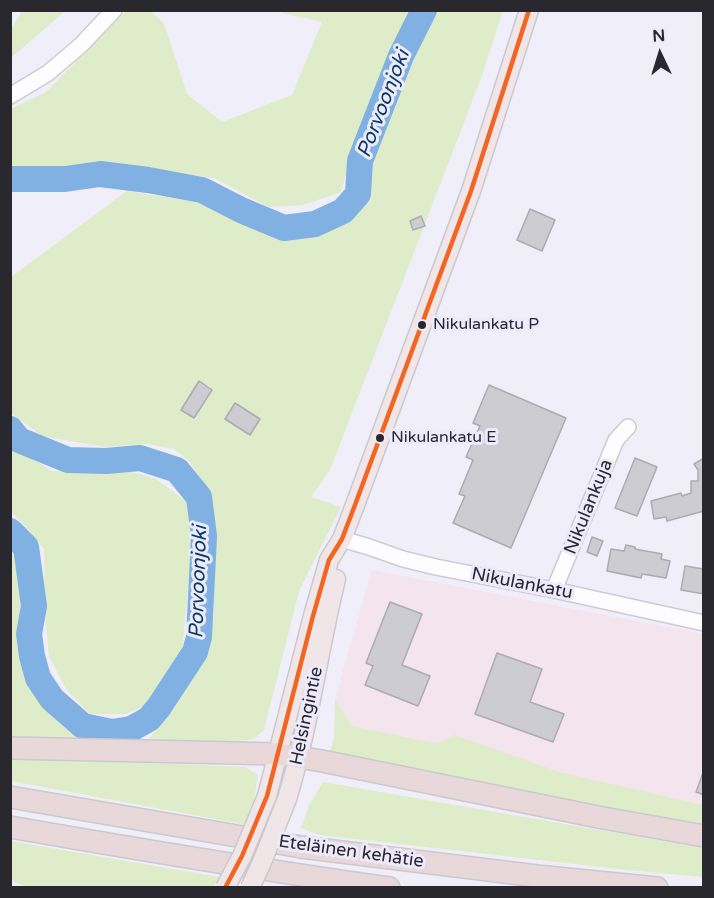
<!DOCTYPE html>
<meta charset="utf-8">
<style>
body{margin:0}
#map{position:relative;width:714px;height:898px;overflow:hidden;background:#f0eef8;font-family:"Varela Round",sans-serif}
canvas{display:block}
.frame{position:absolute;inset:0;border:12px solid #29282e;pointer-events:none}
.north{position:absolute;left:630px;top:24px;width:60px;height:60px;-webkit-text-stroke:4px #edebfb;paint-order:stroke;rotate:356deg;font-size:16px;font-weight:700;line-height:24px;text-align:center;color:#29282e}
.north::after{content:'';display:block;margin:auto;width:21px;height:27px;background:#29282e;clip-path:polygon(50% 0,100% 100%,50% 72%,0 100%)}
</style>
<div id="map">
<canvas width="714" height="898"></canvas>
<div class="frame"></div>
<div class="north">N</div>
</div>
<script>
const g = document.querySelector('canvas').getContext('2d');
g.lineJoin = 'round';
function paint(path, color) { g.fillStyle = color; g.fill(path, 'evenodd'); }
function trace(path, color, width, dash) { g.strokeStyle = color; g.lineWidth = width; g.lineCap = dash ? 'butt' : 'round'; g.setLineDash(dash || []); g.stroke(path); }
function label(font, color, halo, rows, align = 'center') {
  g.font = font + ' "Varela Round",sans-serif'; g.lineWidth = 6; g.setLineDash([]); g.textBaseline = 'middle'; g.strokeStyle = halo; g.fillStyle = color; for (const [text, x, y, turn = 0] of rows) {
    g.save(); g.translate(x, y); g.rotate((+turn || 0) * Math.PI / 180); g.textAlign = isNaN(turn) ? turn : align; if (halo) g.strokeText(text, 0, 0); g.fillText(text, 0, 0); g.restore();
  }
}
const industrial = new Path2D(`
 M372,570L703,634V805L352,726L335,699Z`);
const green = new Path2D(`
 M127,10L151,11L164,24L187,94L222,122L292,95L322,22L282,13V11H410L389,52L349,164L341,192L303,205L269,207L214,178L109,162L72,167L11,168V109L46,92Z
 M22,11H65L11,58V29Z
 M435,11H503L480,81L330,470L311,497L341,507L299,591L264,730L254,739L226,743L149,739L174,709L205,658L214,615V547L209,492L190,462L174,449L147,444L104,447L42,436L12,414L11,412V277L127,191L198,202L282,238L314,237L351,220L371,199L369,165Z
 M11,443L51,471L132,472L156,479L187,502L193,532L181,664L152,702L126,714H90L66,689L49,656L45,613L44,549L30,532L11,511Z
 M10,543L13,545L19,563L22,656L42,699L71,731L98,739L11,738Z
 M335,699L352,726L437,744L455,735L559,772L703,805V825L329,754L334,739Z
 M11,757L245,767L258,775L253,807L247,825L11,781Z
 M323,782L703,848V877L627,870L320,835L301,828L309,805Z
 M11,841L219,877L214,887H27L11,880Z`);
const river = new Path2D(`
 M10,179H65L100,174L148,180L202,190L241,210L284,228L315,224L343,211L358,194L360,161L401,56L424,10
 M10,429L19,440L68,460L106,461L140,458L177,470L199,497L204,536L199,637L195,652L159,707L149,719L131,729L112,732L83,726L52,699L38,678L32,656L29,634L34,606L26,547L10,531`);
const building = new Path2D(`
 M530,209L555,220L542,251L517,240Z
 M421,216L425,226L413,230L410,221Z
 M199,381L212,390L194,418L181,410Z
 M489,385L566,418L511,548L453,523L465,496L459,494L473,460L466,457L480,426L473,423Z
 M235,403L260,419L250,435L225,419Z
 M635,458L657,467L637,516L615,508Z
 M704,458V511L667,521L666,517L654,519L651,501L681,493L682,496L691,493V481H698V470L694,464Z
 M592,537L603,541L597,556L587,552Z
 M626,545L635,547V549L662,554L661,559L670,561L666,578L642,574L641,578L607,571L611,549L624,551Z
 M685,566L704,569V594L681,590Z
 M390,602L422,614L402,665L430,676L418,706L365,685L373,666L366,663Z
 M497,653L542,669L530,702L564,714L553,742L475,714Z
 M704,770V795L696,792Z`);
const minor = new Path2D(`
 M10,96L48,73L81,45L114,10
 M342,539L369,547L403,559L436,567L554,590L704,623
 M554,590L616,440L628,427`);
const major = new Path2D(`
 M267,796L313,616L329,560L342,539L355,505L471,191L529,10
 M287,799C309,727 318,652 336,579`);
const highway = new Path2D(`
 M10,748L279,754L322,761L603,818L704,836
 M10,797L301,847L537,876L657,888
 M10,827C136,849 262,870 389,888`);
const majorBridge = new Path2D(`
 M225,888L242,856L267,796
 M250,888L262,862L287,799`);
const bus1 = new Path2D(`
 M225,888L242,856L267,796L313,616L329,560L342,539L355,505L471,191L529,10`);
const markers = [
 [422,325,5,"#29282e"],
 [380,438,5,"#29282e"]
];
const busNames = [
 ["Nikulankatu P",433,325],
 ["Nikulankatu E",391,438]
];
const streetNames = [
 ["Nikulankuja",589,507,-68],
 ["Nikulankatu",522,584,11],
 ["Helsingintie",307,716,-78],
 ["Eteläinen kehätie",351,852,8]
];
const waterNames = [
 ["Porvoonjoki",384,104,-69],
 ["Porvoonjoki",199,582,-88]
];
paint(industrial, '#f3e4ed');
paint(green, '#deecca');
trace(river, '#81b0e2', 26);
paint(building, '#cdccd3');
trace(building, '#acabb2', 1.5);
trace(minor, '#cdccd3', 18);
trace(major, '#cac9cf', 21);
trace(highway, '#cac9cf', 24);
trace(minor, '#fdfcfe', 15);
trace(major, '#f0e6e7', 18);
trace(highway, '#e8d8d9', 21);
trace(majorBridge, '#cac9cf', 21, []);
trace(majorBridge, '#f0e6e7', 18);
trace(bus1, '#f26522', 4.5);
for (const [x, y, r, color] of markers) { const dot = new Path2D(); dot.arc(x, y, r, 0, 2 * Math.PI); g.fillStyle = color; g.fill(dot); trace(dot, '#edebfb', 2); }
label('16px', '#29282e', '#edebfb', busNames, 'left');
label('18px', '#29282e', '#edebfb', streetNames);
label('italic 20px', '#073c67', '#edebfb', waterNames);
</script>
